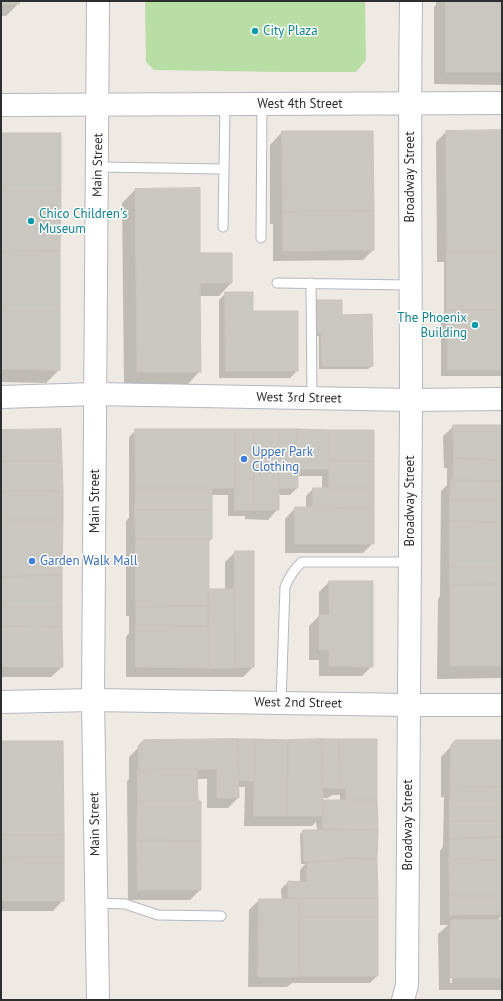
<!DOCTYPE html>
<style>
body{margin:0}
#map{position:relative;width:503px;height:1001px;overflow:hidden;background:#eee9e2;font-family:"PT Sans",sans-serif}
canvas{display:block}
.frame{position:absolute;inset:0;border:2px solid #2e2e2e;pointer-events:none}
</style>
<div id="map">
<canvas width="503" height="1001"></canvas>
<div class="frame"></div>
</div>
<script>
const g = document.querySelector('canvas').getContext('2d');
g.lineJoin = 'round';
function paint(path, color) { g.fillStyle = color; g.fill(path, 'evenodd'); }
function trace(path, color, width, dash) { g.strokeStyle = color; g.lineWidth = width; g.lineCap = dash ? 'butt' : 'round'; g.setLineDash(dash || []); g.stroke(path); }
function label(font, color, halo, rows, align = 'center') {
  g.font = font + ' "PT Sans",sans-serif'; g.lineWidth = 3; g.setLineDash([]); g.textBaseline = 'middle'; g.strokeStyle = halo; g.fillStyle = color; for (const [text, x, y, turn = 0] of rows) {
    g.save(); g.translate(x, y); g.rotate((+turn || 0) * Math.PI / 180); g.textAlign = isNaN(turn) ? turn : align; if (halo) g.strokeText(text, 0, 0); g.fillText(text, 0, 0); g.restore();
  }
}
const green = new Path2D(`
 M145,1H365L366,60L356,72H282L154,70L146,62Z`);
const shadow = new Path2D(`
 M1,1H18L19,3L6,16H1Z
 M436,1H502V85L434,84V7L436,5Z
 M502,131V376H441V318L444,315V262H437L436,142L446,132Z
 M282,132H372L373,250L363,260L273,261V224H270V145Z
 M1,134L59,370L46,383L1,382Z
 M135,190L199,254L231,283L219,296H200V371L188,384L124,385L122,203Z
 M226,293L252,312L297,371L290,378H219V300Z
 M317,301L341,316L372,366L368,369H319V336H314V304Z
 M454,426H502V678L437,679L438,599L440,596L441,491L447,485V468H444L443,436Z
 M136,430L373,431V543L363,553H285V519L295,508H306V496L313,489H322V476H297V488L290,495H278V509L268,520L245,519V516H228V495H211V539L208,543L207,590H225V562L235,552L253,667L243,677H126V637L129,633V616H126V521L129,518V437Z
 M1,431L62,667L51,677H1Z
 M329,582L372,666L362,676H319V660H309V626L319,616V592Z
 M239,740H339L377,830V976L370,983H292L287,987H248L249,910L259,900H282L281,889L288,882L300,883V870L305,864H301L300,834L303,831H317L316,822L312,826H244L245,787H238V798L228,808H207V779H196L200,890L190,900H128L127,781L129,779V757L145,741ZM332,795H340V801H323L321,802V798H328Z
 M456,741H502V915L497,921H502V990H439L438,934L448,925H440V851L443,847L444,797H441V757ZM450,932H452V983H450Z
 M1,742L63,900L53,911H1Z`);
const building = new Path2D(`
 M1,1H19L20,4H1Z
 M446,1H502V72H446Z
 M502,130V252H447L446,131Z
 M282,131H373L374,211L283,212Z
 M1,133H61V191H1Z
 M200,188V253H232V283H200L201,372H137L135,189Z
 M1,191H61L60,251L1,252Z
 M374,211V250L283,251V212Z
 M60,251V311H1V252Z
 M447,252H502V310H447Z
 M225,292H253V311H298V371H226Z
 M317,300H342V315L372,314L373,366H322L321,333H317Z
 M447,310H502V370H448Z
 M1,311H60V370L1,369Z
 M453,425H502V460L454,458Z
 M61,429L62,461H1V430Z
 M135,429H235V488H136Z
 M235,429H254V510H235Z
 M254,429H279V510H254Z
 M279,429H297L298,488H279Z
 M297,429L329,430V469H298Z
 M329,430H374V461H329Z
 M454,458L502,460V481L453,480Z
 M1,461H62L63,491L1,492Z
 M329,461H374V488H329Z
 M451,480L502,481V500H450Z
 M136,488H212V510H135Z
 M313,488H374V508H313Z
 M63,491V520H1V492Z
 M450,500H502V522L450,521Z
 M295,507L374,508V544H295Z
 M135,510H212V539H136Z
 M1,520H63L62,575L1,577Z
 M450,521L502,522V567H450Z
 M136,539H209V606L136,607Z
 M235,551H254V667L235,668Z
 M450,567H502V584L450,585Z
 M62,575V607H1V577Z
 M329,581H373V667L329,666V650H319V615H329Z
 M502,584V666H450V585Z
 M208,589H234L235,668H209Z
 M209,606V626L136,625V607Z
 M1,607H62V627L1,626Z
 M136,625L209,626V668L136,667Z
 M1,626L62,627L63,667H1Z
 M238,739L239,798H217V769L139,770L138,746L144,740Z
 M238,739H255V781L239,780Z
 M255,739L288,740L287,816H254Z
 M322,739L323,816H287L288,740Z
 M322,739H339L340,788H322Z
 M339,739H377V800H346V788H340Z
 M456,740H502V787L450,788L451,745Z
 M1,741H63L64,835H1Z
 M197,769L198,801H138L137,770Z
 M502,787V801H450V788Z
 M323,800H377L378,830L323,829Z
 M138,801H201V841L137,840Z
 M450,801H502V821H450Z
 M450,821H502V837L450,839Z
 M303,830H378L377,859L344,858L341,861H304Z
 M1,835H64V857L1,858Z
 M502,837V860L449,859L450,839Z
 M137,840L201,841V890H138Z
 M64,857V901H1V858Z
 M344,858L377,859L378,898H288V881L307,882V862L341,861Z
 M449,859L502,860V896H450Z
 M450,896H502V914L450,915Z
 M299,898H378V917H299Z
 M259,899H299V977H258Z
 M299,917H378V976H299Z
 M451,920H502V978H451Z`);
const service = new Path2D(`
 M98,167L224,169L225,104
 M223,227L224,169
 M261,238L262,104
 M277,283L410,285
 M311,283L312,398
 M281,703L285,587C289,577 294,569 302,562H410
 M97,903L125,904L158,915L221,916`);
const tertiary = new Path2D(`
 M1,105L502,103
 M1,397L95,394L411,400L502,399
 M1,702L93,700L409,705H502`);
const secondary = new Path2D(`
 M98,1000L93,700L98,1
 M403,1000L407,985C408,791 410,596 411,402C411,268 409,135 411,1`);
const markers = [
 [255,31,4,"#0f9aa8"],
 [31,221,4,"#0f9aa8"],
 [475,325,4,"#0f9aa8"],
 [244,459,4,"#3f7fe0"],
 [32,561,4,"#3f7fe0"]
];
const cultureNames = [
 ["City Plaza",263,31],
 ["Chico Children's",39,214],
 ["Museum",39,229],
 ["The Phoenix",467,318,"right"],
 ["Building",467,333,"right"]
];
const streetNames = [
 ["West 4th Street",300,104],
 ["Main Street",98,165,-89],
 ["Broadway Street",410,177,-90],
 ["West 3rd Street",299,398,1],
 ["Main Street",95,501,-90],
 ["Broadway Street",410,501,-90],
 ["West 2nd Street",298,703,1],
 ["Main Street",95,824,-91],
 ["Broadway Street",408,825,-90]
];
const shopNames = [
 ["Upper Park",252,452],
 ["Clothing",252,467],
 ["Garden Walk Mall",40,561]
];
paint(green, '#b8dea5');
paint(shadow, '#0003');
paint(building, '#cac7c0');
trace(building, '#c9c4bb', 1);
trace(service, '#b5b8c0', 11);
trace(tertiary, '#b5b8c0', 24);
trace(secondary, '#b5b8c0', 24);
trace(service, '#fff', 9);
trace(tertiary, '#fff', 22);
trace(secondary, '#fff', 22);
for (const [x, y, r, color] of markers) { const dot = new Path2D(); dot.arc(x, y, r, 0, 2 * Math.PI); g.fillStyle = color; g.fill(dot); trace(dot, '#fff', 1.5); }
label('13px', '#0d838f', '#fff', cultureNames, 'left');
label('13px', '#2e2e2e', '#fff', streetNames);
label('13px', '#366cbe', '#fff', shopNames, 'left');
</script>
